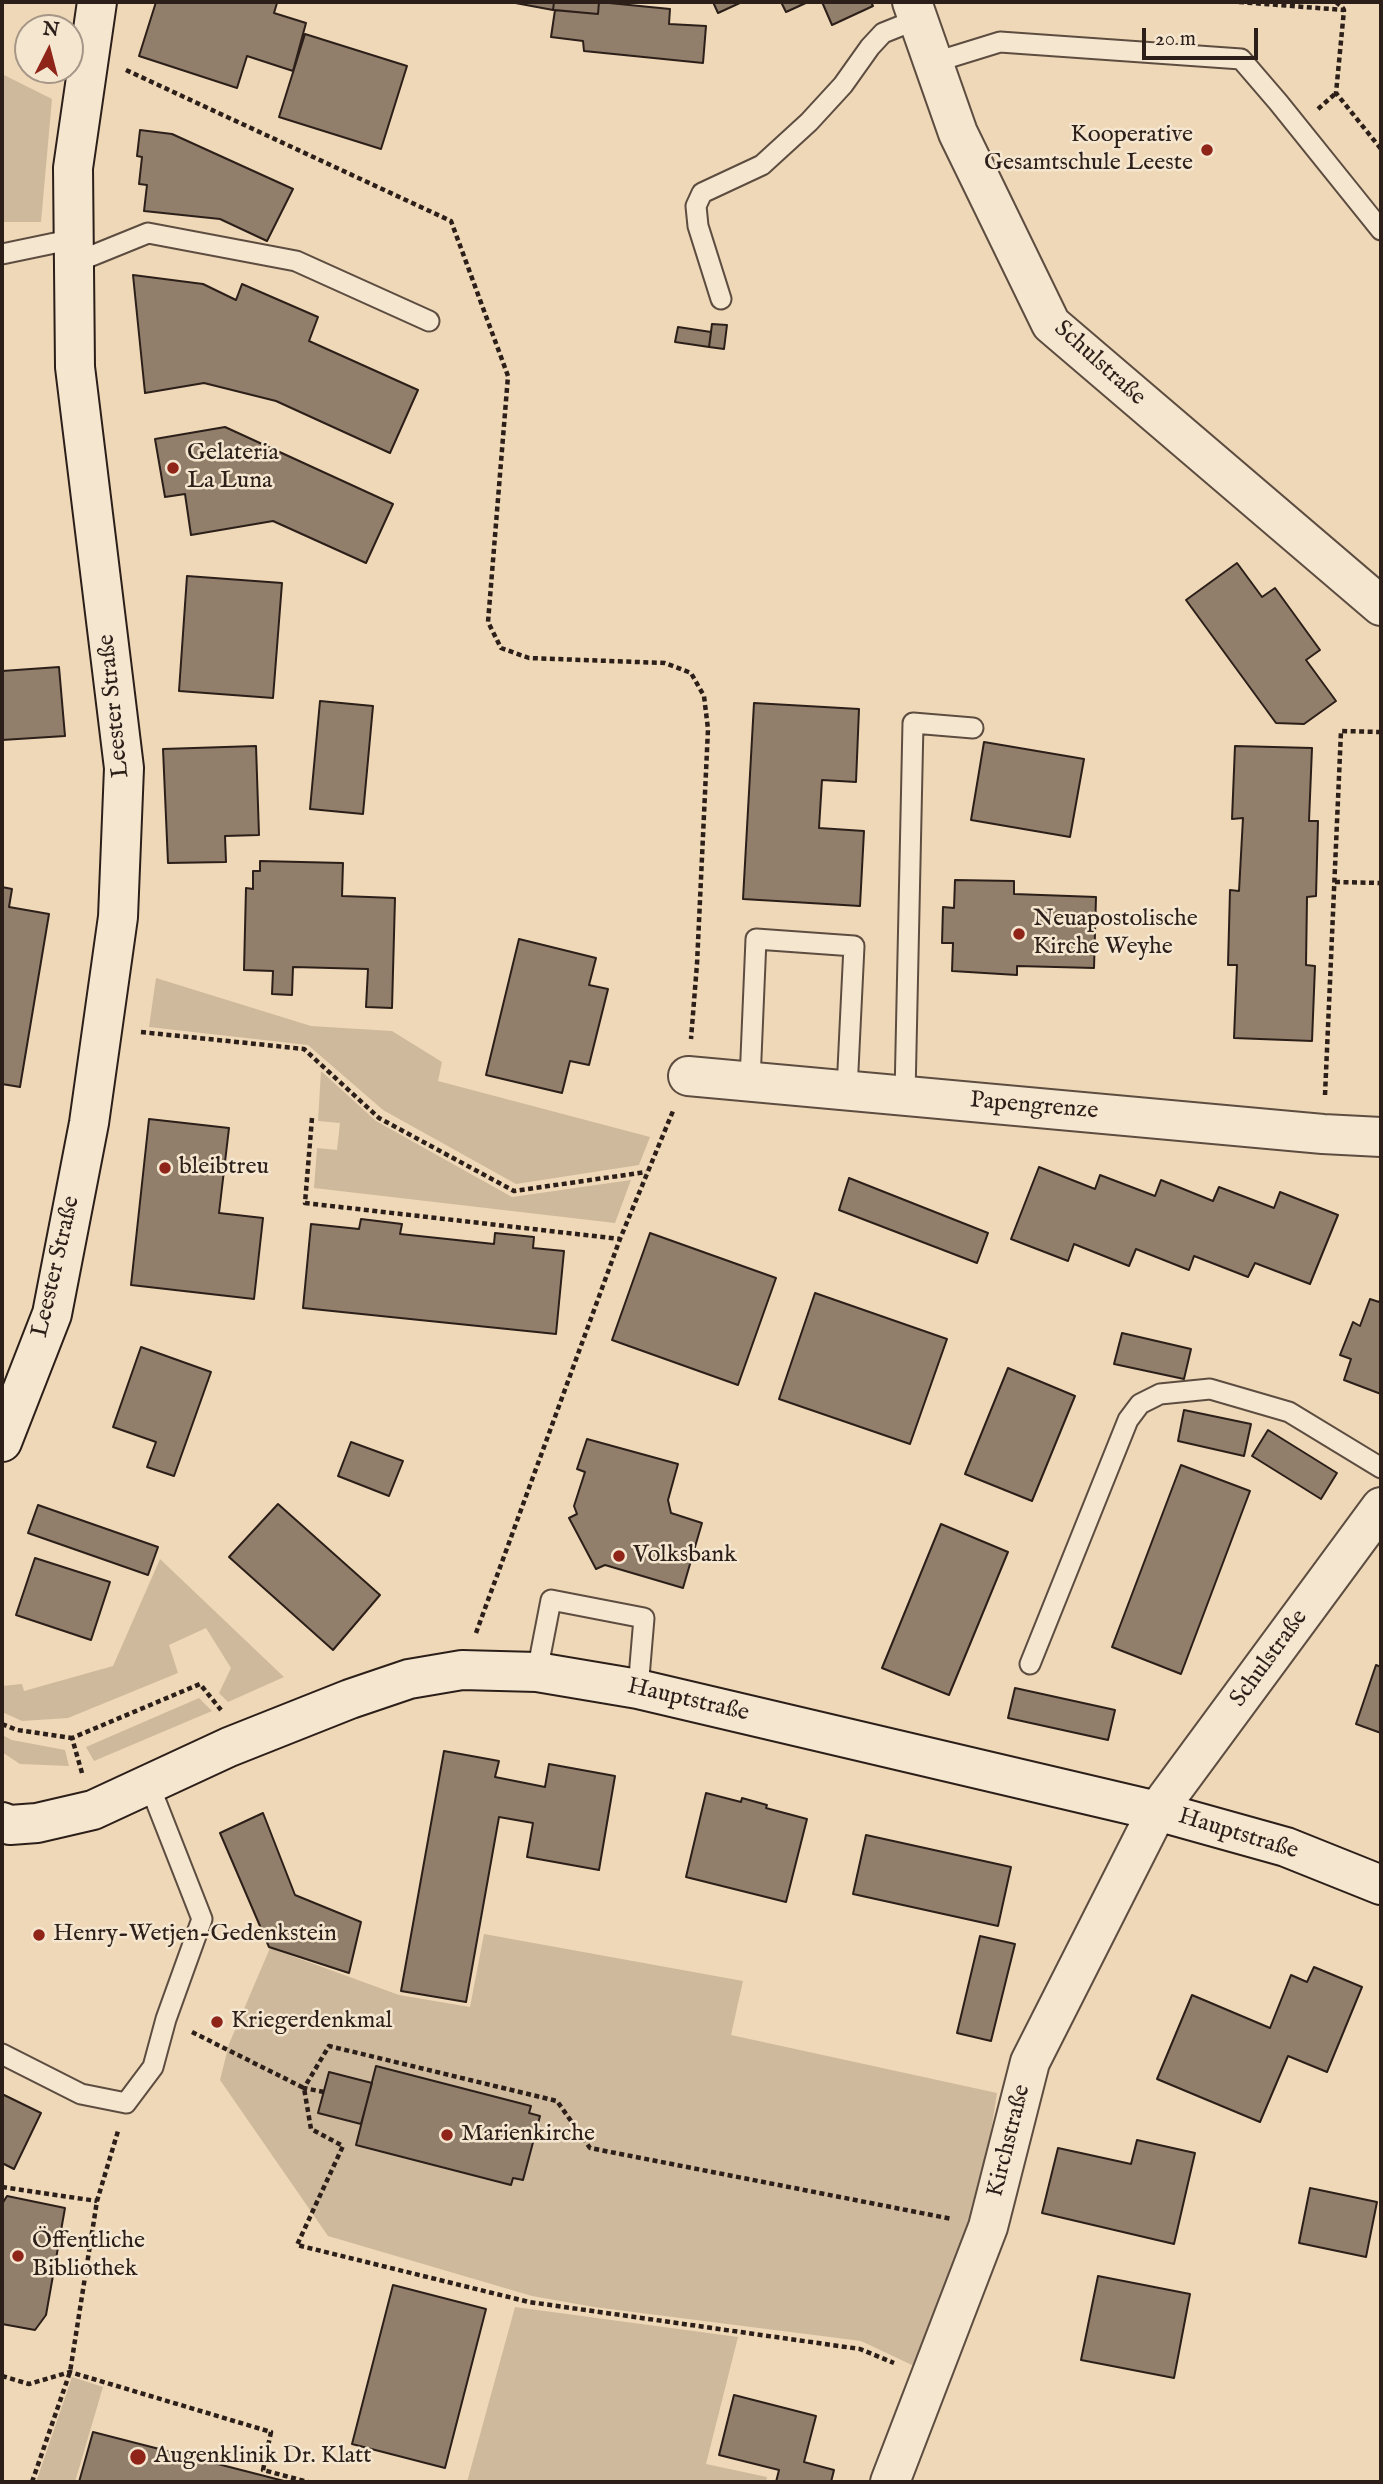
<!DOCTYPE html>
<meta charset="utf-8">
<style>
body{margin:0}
#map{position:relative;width:1383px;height:2484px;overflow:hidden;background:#efd8b7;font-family:"IM FELL English",serif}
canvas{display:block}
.frame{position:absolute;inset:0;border:4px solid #2c1f19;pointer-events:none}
.north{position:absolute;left:14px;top:14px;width:70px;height:70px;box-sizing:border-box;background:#f5e6d0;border:2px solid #a59687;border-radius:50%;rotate:6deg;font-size:19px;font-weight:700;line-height:28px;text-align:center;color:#2c1f19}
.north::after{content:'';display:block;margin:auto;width:24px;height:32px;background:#8f2418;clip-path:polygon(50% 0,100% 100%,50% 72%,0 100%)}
.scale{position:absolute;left:1142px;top:28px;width:116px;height:32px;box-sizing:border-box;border:4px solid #2c1f19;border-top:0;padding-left:9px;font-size:21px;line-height:24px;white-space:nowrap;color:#2c1f19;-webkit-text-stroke:5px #f5e6d0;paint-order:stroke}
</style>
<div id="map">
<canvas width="1383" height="2484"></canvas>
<div class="frame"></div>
<div class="north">N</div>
<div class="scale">20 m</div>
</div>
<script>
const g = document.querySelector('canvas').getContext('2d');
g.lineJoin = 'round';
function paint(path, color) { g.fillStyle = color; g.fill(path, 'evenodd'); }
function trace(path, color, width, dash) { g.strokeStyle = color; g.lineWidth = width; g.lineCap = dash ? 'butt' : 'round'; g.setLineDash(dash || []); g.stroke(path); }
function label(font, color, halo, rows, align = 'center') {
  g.font = font + ' "IM FELL English",serif'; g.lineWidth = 5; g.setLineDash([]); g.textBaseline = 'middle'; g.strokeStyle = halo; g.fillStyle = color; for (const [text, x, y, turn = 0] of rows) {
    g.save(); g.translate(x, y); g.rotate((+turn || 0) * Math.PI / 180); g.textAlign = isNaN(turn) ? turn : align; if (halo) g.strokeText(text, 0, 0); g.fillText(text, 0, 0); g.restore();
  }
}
const green = new Path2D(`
 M2,74L52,99L41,222H2Z
 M156,978L311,1026L392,1031L442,1062L438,1081L650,1137L639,1165L516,1184L383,1110L308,1045L149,1027Z
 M321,1071L376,1121L512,1197L631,1180L615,1223L314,1188L317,1148L337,1150L340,1123L318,1121Z
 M160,1559L284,1677L228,1702L219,1693L231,1668L206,1628L169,1645L178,1673L68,1718L22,1721L2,1712V1686L22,1684L24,1691L113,1666Z
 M199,1698L212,1711L94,1761L86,1747Z
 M2,1735L12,1740L65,1750L69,1766L20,1764L2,1752Z
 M484,1934L743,1981L731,2035L997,2093L977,2221L926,2366L912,2365L861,2341L594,2307L532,2296L328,2236L220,2080L229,2044L270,1948L399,1995L470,2007Z
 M515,2307L738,2337L706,2464L767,2477L766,2482H467Z
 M72,2377L103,2387L75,2482H36Z`);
const building = new Path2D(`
 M156,2L277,3L274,13L306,23L293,71L247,56L237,88L139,56Z
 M510,2H554L553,10Z
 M554,2H599L598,14L553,10Z
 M599,2L670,9L669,24L706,26L703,63L584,51L583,41L551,37L555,10L598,14Z
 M713,2H742L718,13Z
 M781,2H808L786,12Z
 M822,2H871L873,6L832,25Z
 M305,34L407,66L381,149L279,117Z
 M140,130L172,134L293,189L267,241L220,219L144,211L147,185L139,184L142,157L137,156Z
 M133,275L203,284L236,300L242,284L318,317L309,341L418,390L390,453L276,401L204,383L145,393Z
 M712,324L727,325L724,349L709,347Z
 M678,327L711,332L709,347L675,342Z
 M225,427L393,504L366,563L273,521L191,535L185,494L165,497L155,439Z
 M1237,563L1262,597L1275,588L1320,650L1306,660L1336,701L1304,724L1276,723L1186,600Z
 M187,576L282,583L273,698L179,691Z
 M59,667L65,736L2,740V671Z
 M320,701L373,706L363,814L310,809Z
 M754,703L859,709L856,782L822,780L819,828L864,831L860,906L743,899Z
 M984,742L1084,759L1070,837L971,820Z
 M256,746L259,835L225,836L226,862L168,863L163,749Z
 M1235,746L1312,748L1309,821H1318L1316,896L1307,897L1306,965L1315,966L1312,1041L1234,1038L1237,965H1228L1230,890L1239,891L1243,818L1232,819Z
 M260,861L343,863L342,896L395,898L392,1008L366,1007L368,969L293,967L292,995L272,994L273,971L244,970L246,888L253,889V871H260Z
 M955,880L1014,881V894L1096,897L1094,968L1017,966V975L952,971L953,943H942L943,907L954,908Z
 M2,887L12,889L9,907L49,914L20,1087L2,1084Z
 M519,939L596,958L589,985L608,989L589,1065L570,1061L562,1093L486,1075Z
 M149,1119L229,1128L219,1213L263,1218L254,1299L131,1285Z
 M1039,1167L1095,1189L1100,1175L1155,1196L1161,1180L1213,1201L1219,1187L1274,1208L1280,1192L1338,1215L1310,1284L1255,1263L1248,1277L1194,1256L1189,1270L1136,1249L1129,1266L1074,1244L1068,1261L1011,1239Z
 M849,1178L988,1233L977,1263L839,1210Z
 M361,1219L402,1224L400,1234L494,1244L495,1233L534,1237L533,1248L564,1251L556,1334L303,1308L311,1224L359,1229Z
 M650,1233L776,1278L738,1385L612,1340Z
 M815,1293L947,1339L910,1444L779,1399Z
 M1381,1298V1394L1344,1380L1351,1359L1340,1355L1353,1322L1360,1326L1370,1299L1379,1302Z
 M1122,1333L1191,1349L1184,1379L1114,1364Z
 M141,1347L211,1372L174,1476L147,1467L156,1442L113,1427Z
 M1008,1368L1075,1396L1032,1501L965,1474Z
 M1184,1410L1251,1424L1244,1456L1178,1441Z
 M1268,1430L1337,1473L1321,1499L1252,1456Z
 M587,1439L678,1464L668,1500L671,1513L702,1523L683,1588L605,1565L596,1569L569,1518L577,1514L574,1506L585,1472L577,1469Z
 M351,1442L403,1461L389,1496L338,1476Z
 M1181,1465L1250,1491L1181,1674L1112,1647Z
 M278,1504L380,1595L333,1650L229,1557Z
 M38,1505L158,1547L148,1575L28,1533Z
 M941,1524L1008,1552L949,1695L882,1668Z
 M35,1558L110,1582L91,1640L16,1615Z
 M1376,1665L1381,1667V1733L1356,1724Z
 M1015,1688L1115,1710L1108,1740L1008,1718Z
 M444,1751L499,1761L495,1777L545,1787L549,1764L615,1776L599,1870L527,1857L533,1823L499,1817L466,2002L401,1991Z
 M706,1793L741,1802L742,1798L767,1805L766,1808L807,1819L786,1902L686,1877Z
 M263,1813L295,1895L361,1922L349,1973L269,1947L220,1833Z
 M866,1835L1011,1867L998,1926L853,1894Z
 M980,1936L1015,1944L991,2041L957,2033Z
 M1314,1967L1362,1987L1327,2072L1288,2056L1260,2122L1157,2079L1192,1995L1270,2028L1291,1975L1307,1982Z
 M376,2066L531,2106L529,2113L540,2116L523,2180L513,2178L511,2185L356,2145Z
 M329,2072L372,2083L361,2124L318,2113Z
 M2,2094L41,2113L14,2169L2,2163Z
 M1137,2140L1195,2153L1174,2244L1042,2213L1058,2148L1131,2164Z
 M1310,2188L1377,2202L1366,2257L1299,2243Z
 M7,2196L65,2208L46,2315L35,2330L2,2324V2204Z
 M1098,2276L1190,2294L1174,2378L1081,2360Z
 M393,2285L486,2309L445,2468L352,2444Z
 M734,2395L816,2416L804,2462L834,2470L831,2482H776L779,2470L719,2455Z
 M93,2432L288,2482H79Z`);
const path = new Path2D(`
 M1239,2L1344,10L1336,93L1381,149
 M1336,2L1344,9
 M126,70L451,221L508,376L488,622L501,648L529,658L665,663L691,673L704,696L708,729L697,964L691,1039
 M1318,109L1336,93
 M1335,882L1381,883
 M141,1032L304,1049L379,1118L514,1191L646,1172
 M1325,1095L1341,731L1381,732
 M312,1118L305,1203L620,1239
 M476,1633L620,1239L673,1111
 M2,1724L17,1730L72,1738
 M82,1773L72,1738L200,1684L221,1710
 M192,2032L304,2088L311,2129L343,2146L297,2245L529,2302L860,2349L894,2363
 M324,2092L304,2088L329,2046L557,2101L590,2148L952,2219
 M2,2187L97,2201
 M2,2376L29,2384L70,2372L271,2432L263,2470L308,2482
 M32,2482L70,2372L97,2201L118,2131`);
const lane = new Path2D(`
 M932,63L1000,42L1241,59L1278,102L1381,230
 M2,254L74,239
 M74,263L148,233L296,261L429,321
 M721,299L698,226L696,206L702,193L762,165L809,122L843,85L870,47L883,33L918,19
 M750,1081L756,939L854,946L847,1090
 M905,1095L913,723L973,728
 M1030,1664L1128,1420L1140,1404L1160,1394L1210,1389L1289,1412L1381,1468
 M537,1672L551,1600L644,1618L638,1689
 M2,2054L81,2094L126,2103L153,2067L166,2019L202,1919L149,1784`);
const street = new Path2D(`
 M912,2L958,133L1051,324L1381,606
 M688,1076L1323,1134L1381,1137
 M890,2482L988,2227L1030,2062L1157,1811L1381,1507`);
const secondary = new Path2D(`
 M2,1442L52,1314L89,1123L118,917L124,768L75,367L73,168L97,2
 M2,1822L10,1825L37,1823L93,1810L229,1747L350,1699L409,1679L462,1670L537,1672L638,1689L1157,1811L1286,1847L1381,1885`);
const markers = [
 [1207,150,7,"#8f2418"],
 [173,468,7,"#8f2418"],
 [1019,934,7,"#8f2418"],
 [165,1168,7,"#8f2418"],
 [619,1556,7,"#8f2418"],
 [39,1935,7,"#8f2418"],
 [217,2022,7,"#8f2418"],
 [447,2135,7,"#8f2418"],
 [18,2256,7,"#8f2418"],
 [138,2457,9,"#8f2418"]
];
const poiNames = [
 ["Kooperative",1193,136,"right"],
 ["Gesamtschule Leeste",1193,164,"right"],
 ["Gelateria",187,454],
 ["La Luna",187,482],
 ["Neuapostolische",1033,920],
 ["Kirche Weyhe",1033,948],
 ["bleibtreu",179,1168],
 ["Volksbank",633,1556],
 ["Henry-Wetjen-Gedenkstein",53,1935],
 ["Kriegerdenkmal",231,2022],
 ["Marienkirche",461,2135],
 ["Öffentliche",32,2242],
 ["Bibliothek",32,2270],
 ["Augenklinik Dr. Klatt",154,2457]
];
const streetNames = [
 ["Schulstraße",1099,364,42],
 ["Leester Straße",115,706,-96],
 ["Papengrenze",1034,1107,5],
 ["Leester Straße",57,1267,-77],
 ["Schulstraße",1270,1659,-54],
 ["Hauptstraße",688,1701,13],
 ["Hauptstraße",1238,1835,17],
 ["Kirchstraße",1010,2141,-76]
];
paint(green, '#ceb99c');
paint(building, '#917f6b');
trace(building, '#2c1f19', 2);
trace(lane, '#5d4d40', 23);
trace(street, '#5d4d40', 42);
trace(secondary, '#2c1f19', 42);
trace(path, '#2c1f19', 4.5, [5, 3.5]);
trace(lane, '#f5e6d0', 19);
trace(street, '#f5e6d0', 38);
trace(secondary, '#f5e6d0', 38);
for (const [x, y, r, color] of markers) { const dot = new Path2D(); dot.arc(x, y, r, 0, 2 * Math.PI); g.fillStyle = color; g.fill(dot); trace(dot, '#f5e6d0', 2.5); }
label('24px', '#2c1f19', '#f5e6d0', poiNames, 'left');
label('24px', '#2c1f19', '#f5e6d0', streetNames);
</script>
